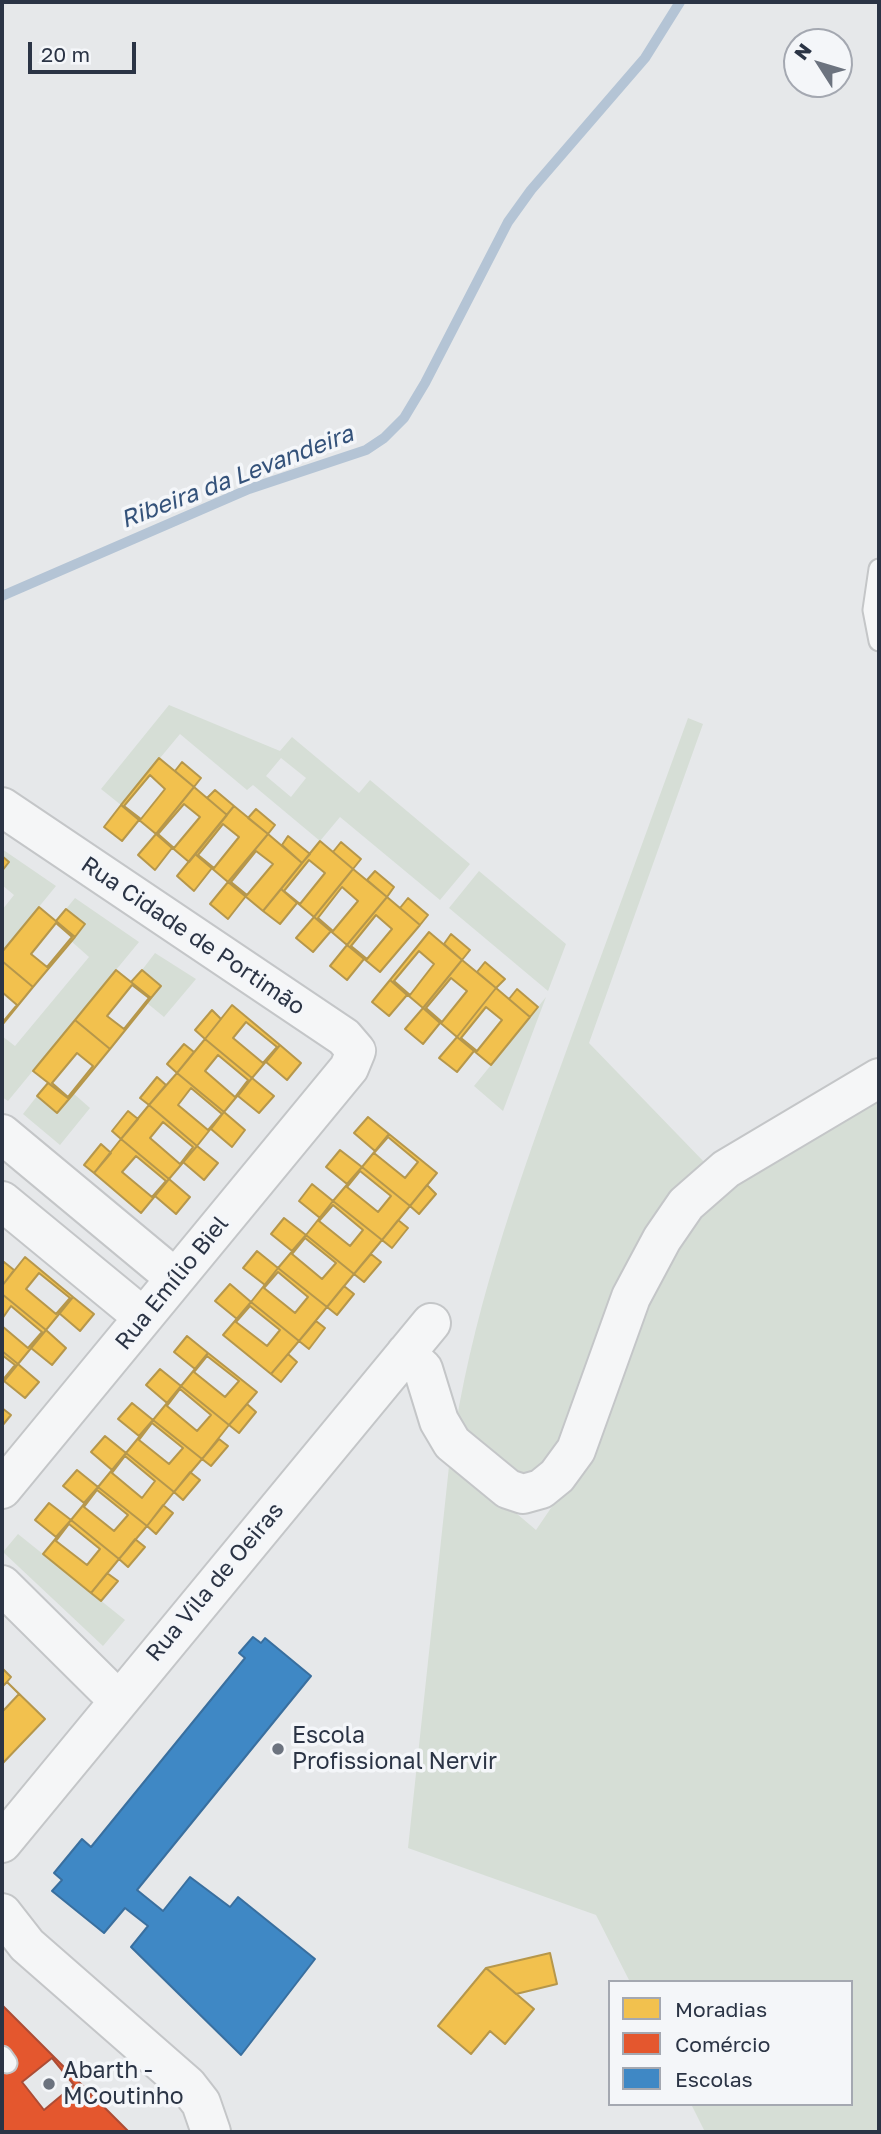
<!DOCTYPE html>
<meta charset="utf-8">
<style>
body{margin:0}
#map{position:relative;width:881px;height:2134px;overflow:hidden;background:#e6e8ea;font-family:"Golos Text",sans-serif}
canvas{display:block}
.frame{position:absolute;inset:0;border:4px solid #2b3445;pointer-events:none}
.legend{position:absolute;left:608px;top:1980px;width:245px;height:126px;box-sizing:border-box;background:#f4f6f9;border:2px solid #a4a8b1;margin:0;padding:9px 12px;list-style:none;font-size:21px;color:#2b3445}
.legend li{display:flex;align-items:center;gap:14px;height:35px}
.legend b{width:35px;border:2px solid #a4a8b1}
.north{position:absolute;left:783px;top:28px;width:70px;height:70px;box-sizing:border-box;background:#f4f6f9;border:2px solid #a4a8b1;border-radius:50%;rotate:307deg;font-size:19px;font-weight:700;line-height:28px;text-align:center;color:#2b3445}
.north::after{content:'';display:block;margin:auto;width:24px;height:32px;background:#6c737f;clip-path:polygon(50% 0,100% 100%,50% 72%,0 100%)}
.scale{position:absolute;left:28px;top:42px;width:108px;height:32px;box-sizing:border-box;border:4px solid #2b3445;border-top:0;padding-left:9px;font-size:21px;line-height:24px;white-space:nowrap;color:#2b3445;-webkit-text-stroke:5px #f4f6f9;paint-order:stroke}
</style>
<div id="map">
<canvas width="881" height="2134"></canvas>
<div class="frame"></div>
<ul class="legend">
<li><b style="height:19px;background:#f2c14e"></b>Moradias</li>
<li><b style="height:19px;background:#e4572e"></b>Comércio</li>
<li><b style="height:19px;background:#3f88c5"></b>Escolas</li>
</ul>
<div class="north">N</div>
<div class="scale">20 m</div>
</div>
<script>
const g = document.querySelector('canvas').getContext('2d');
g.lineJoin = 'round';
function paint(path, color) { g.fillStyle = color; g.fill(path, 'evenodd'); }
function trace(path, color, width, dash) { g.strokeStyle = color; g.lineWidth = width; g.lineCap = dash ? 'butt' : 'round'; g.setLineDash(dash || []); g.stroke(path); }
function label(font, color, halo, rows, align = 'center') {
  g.font = font + ' "Golos Text",sans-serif'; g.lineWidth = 7; g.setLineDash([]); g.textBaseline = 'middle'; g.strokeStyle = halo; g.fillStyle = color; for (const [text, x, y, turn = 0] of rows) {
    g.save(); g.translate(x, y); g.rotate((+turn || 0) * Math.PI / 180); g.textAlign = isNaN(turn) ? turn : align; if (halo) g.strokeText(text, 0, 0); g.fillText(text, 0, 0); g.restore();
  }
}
const green = new Path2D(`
 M169,705L280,751L292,737L359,793L370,780L470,864L440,900L340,817L320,841L253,785L247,790L180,734L121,805L101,789ZM281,758L306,778L291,797L266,776Z
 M688,718L703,724L589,1043L707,1165L563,1439L537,1472L517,1477L455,1430C477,1295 524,1167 571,1038C610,932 649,825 688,718Z
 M2,849L56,886L2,952V910L14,895L2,885V871L9,862L2,856Z
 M479,871L566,944L548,991L449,908Z
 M75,898L139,942L8,1101L2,1097V1036L15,1046L89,957L71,941L85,924L66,909Z
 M155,953L196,979L164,1017L147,1003L161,986L142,970Z
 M546,997L503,1111L474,1086Z
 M879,1092V2132H705L691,2104H851V1982H630L596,1915L408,1848L450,1457L536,1530L587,1455L643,1303L706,1201Z
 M73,1093L90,1108L60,1145L23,1114L37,1096L57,1113Z
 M18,1534L125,1620L103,1646L3,1552Z`);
const homes = new Path2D(`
 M159,758L194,787L156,834L121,805Z
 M182,762L201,778L194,787L175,771Z
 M150,775L165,789L141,819L124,806Z
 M194,787L227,815L189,862L156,834Z
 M215,790L234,806L227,815L207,798Z
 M184,804L200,817L174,848L158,834Z
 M121,805L139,820L122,841L104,827Z
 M234,806L268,834L228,882L195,854Z
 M256,809L275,825L268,834L248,818Z
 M223,824L239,837L214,868L198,855Z
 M156,834L172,848L155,870L138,855Z
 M268,834L302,863L263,911L228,882Z
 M288,836L310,854L302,863L282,845Z
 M320,841L353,869L314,917L281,889Z
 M341,842L361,859L353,869L333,852Z
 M256,851L273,864L247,895L231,882Z
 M195,854L212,868L194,891L177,876Z
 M2,856L9,862L2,871Z
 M309,860L325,873L300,904L284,891Z
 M353,869L387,897L347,945L314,917Z
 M375,871L394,887L387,897L367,880Z
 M228,882L246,896L228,919L210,904Z
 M342,887L358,901L333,931L318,918Z
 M281,889L297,903L280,924L263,911Z
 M387,897L420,925L380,972L347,945Z
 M408,898L428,915L420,925L400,908Z
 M39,907L75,937L33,987L2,961V952Z
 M66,909L85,924L75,937L56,921Z
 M376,915L392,929L367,959L351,946Z
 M314,917L331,931L313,952L296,938Z
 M56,923L72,937L47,967L31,954Z
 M429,932L462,960L423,1008L390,980Z
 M451,934L470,950L462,960L444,944Z
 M347,945L364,959L347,980L330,966Z
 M419,951L434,964L410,995L394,981Z
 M462,960L496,988L457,1037L423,1008Z
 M2,961L33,987L2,1025Z
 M485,962L505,979L496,988L477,972Z
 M116,970L151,998L110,1049L75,1020Z
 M142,970L161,986L151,998L131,982Z
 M451,978L467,991L442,1022L426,1008Z
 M390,980L407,995L389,1016L372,1002Z
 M132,985L149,998L124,1029L107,1016Z
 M496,988L530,1017L491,1065L457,1037Z
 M517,989L538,1007L530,1017L509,999Z
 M2,992L17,1005L2,1023Z
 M232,1005L280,1045L252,1078L205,1039Z
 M486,1007L502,1020L477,1051L461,1038Z
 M423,1008L440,1023L423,1044L405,1029Z
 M212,1010L221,1019L205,1039L195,1030Z
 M75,1020L110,1049L69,1099L33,1071Z
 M246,1022L277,1047L263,1063L233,1038Z
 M457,1037L474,1051L457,1072L439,1058Z
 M205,1039L252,1078L224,1112L177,1073Z
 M184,1044L194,1052L177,1073L167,1064Z
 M280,1045L301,1063L287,1080L266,1062Z
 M77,1053L93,1066L68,1097L52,1083Z
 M218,1055L248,1080L235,1097L205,1071Z
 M177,1073L224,1112L197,1146L149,1105Z
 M157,1077L166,1085L149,1105L140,1098Z
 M252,1078L274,1096L259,1113L238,1096Z
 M48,1083L69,1099L57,1113L37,1096Z
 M191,1088L222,1114L208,1130L178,1105Z
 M149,1105L197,1146L169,1179L121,1139Z
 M128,1111L138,1119L121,1139L112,1131Z
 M224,1112L245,1130L232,1147L211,1129Z
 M368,1117L389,1134L375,1151L354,1133Z
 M163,1122L193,1147L180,1164L150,1138Z
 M389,1134L437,1173L410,1206L362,1167Z
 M388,1137L418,1162L405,1178L374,1153Z
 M121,1139L169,1179L141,1213L94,1173Z
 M101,1144L111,1153L94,1173L84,1165Z
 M197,1146L218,1163L204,1180L183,1162Z
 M340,1150L362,1167L347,1184L326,1167Z
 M136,1156L166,1181L152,1197L122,1172Z
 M362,1167L410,1206L382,1240L333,1201Z
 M360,1171L391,1196L378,1212L347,1187Z
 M169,1179L190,1197L176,1214L155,1196Z
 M312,1184L333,1201L320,1218L299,1201Z
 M427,1185L436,1194L419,1214L410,1206Z
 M333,1201L382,1240L354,1274L306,1235Z
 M333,1205L363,1230L350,1246L319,1221Z
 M284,1218L306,1235L292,1251L271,1234Z
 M398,1220L408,1228L392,1248L382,1240Z
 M306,1235L354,1274L327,1307L278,1268Z
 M305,1238L336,1263L322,1279L292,1254Z
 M257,1251L278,1268L265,1285L243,1268Z
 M371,1254L381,1262L364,1282L354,1274Z
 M25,1257L73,1297L46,1330L2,1294V1286Z
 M4,1262L14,1270L2,1286V1266Z
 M278,1268L327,1307L299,1341L251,1302Z
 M278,1272L308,1297L295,1313L264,1288Z
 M39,1273L70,1298L56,1314L26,1289Z
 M230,1284L251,1302L237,1319L215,1301Z
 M344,1286L354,1294L337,1315L327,1307Z
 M2,1294L46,1330L18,1364L2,1351Z
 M73,1297L94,1314L80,1331L59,1313Z
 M251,1302L299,1341L271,1374L223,1335Z
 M11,1306L42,1332L28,1348L2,1326V1319Z
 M250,1306L280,1330L267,1346L236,1322Z
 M316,1321L325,1328L309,1349L299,1341Z
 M46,1330L66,1348L52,1365L31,1348Z
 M187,1336L208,1353L195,1369L174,1352Z
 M2,1351L18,1364L2,1383Z
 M208,1353L257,1392L229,1425L181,1386Z
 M288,1354L297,1362L281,1382L271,1374Z
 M2,1355L15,1365L2,1381Z
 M207,1356L239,1381L225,1397L194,1372Z
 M18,1364L39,1382L25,1398L4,1381Z
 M160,1369L181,1386L167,1403L146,1385Z
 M181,1386L229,1425L202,1459L153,1420Z
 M180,1389L211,1415L197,1431L167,1406Z
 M132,1403L153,1420L139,1436L118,1419Z
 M247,1404L256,1412L239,1433L229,1425Z
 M2,1408L11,1415L2,1426Z
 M153,1420L202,1459L174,1492L126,1453Z
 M152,1423L183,1448L169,1464L139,1440Z
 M105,1436L126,1453L112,1470L91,1452Z
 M219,1439L228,1446L211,1466L202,1459Z
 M126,1453L174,1492L147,1526L98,1487Z
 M125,1456L155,1481L142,1498L112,1473Z
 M77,1470L98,1487L84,1503L63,1486Z
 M190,1472L200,1480L183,1500L174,1492Z
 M98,1487L147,1526L119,1559L71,1520Z
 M97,1490L128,1515L114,1531L84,1507Z
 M49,1503L71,1520L56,1537L35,1520Z
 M163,1505L173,1513L156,1534L147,1526Z
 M71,1520L119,1559L91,1593L43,1554Z
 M69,1524L100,1549L87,1565L56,1541Z
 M135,1539L145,1547L128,1567L119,1559Z
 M107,1573L118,1581L101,1601L91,1593Z
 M2,1668L11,1677L7,1682L45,1719L2,1764Z
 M7,1682L19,1694L2,1712V1687Z
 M550,1953L557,1984L516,1994L486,1968Z
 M486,1968L534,2009L505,2044L490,2031L471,2054L438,2026Z`);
const shops = new Path2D(`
 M2,2005L129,2132H2Z
 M52,2058L74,2085L44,2110L22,2082Z`);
const schools = new Path2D(`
 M253,1637L261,1643L265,1638L311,1676L137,1890L163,1911L190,1877L230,1907L238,1897L315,1959L241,2055L131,1947L148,1926L125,1908L104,1933L52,1891L62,1880L54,1873L82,1839L91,1847L245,1658L239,1653Z`);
const stream = new Path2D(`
 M2,596L249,489L366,450L384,438L404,418L425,383L508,222L531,190L645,58L680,2`);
const service = new Path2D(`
 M879,569L873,610L879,641
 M2,2056L7,2063`);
const minor = new Path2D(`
 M2,807L344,1037L356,1051L349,1068L2,1489
 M2,1134L175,1278
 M2,1201L143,1317
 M406,1353L423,1369L439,1421L452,1443L508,1489L523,1494L541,1489L557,1476L576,1450L631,1297L662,1239L686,1204L726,1169L879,1078
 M2,1585L118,1700
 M2,1843L431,1323
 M2,1913L27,1945L187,2085L201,2103L211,2132`);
const markers = [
 [278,1749,7,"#6c737f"],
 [49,2084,7,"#6c737f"]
];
const streetNames = [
 ["Rua Cidade de Portimão",193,936,34],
 ["Rua Emílio Biel",172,1283,-51],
 ["Rua Vila de Oeiras",215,1582,-50]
];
const poiNames = [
 ["Escola",292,1736],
 ["Profissional Nervir",292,1762],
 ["Abarth -",63,2071],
 ["MCoutinho",63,2097]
];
const waterNames = [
 ["Ribeira da Levandeira",237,477,-21]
];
paint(green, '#d6ded6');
paint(homes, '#f2c14e');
trace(homes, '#b6974b', 2);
paint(shops, '#e4572e');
trace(shops, '#ac4c35', 2);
paint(schools, '#3f88c5');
trace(schools, '#396f9f', 2);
trace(stream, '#b4c4d5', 10);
trace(service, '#c4c6c8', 23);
trace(minor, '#c4c6c8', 42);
trace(service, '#f5f6f7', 19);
trace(minor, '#f5f6f7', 38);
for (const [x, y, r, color] of markers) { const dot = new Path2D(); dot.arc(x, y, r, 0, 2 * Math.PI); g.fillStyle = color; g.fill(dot); trace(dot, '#f4f6f9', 2.5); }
label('23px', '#2b3445', '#f4f6f9', streetNames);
label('23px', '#2b3445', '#f4f6f9', poiNames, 'left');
label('italic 24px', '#34527a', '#f4f6f9', waterNames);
</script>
